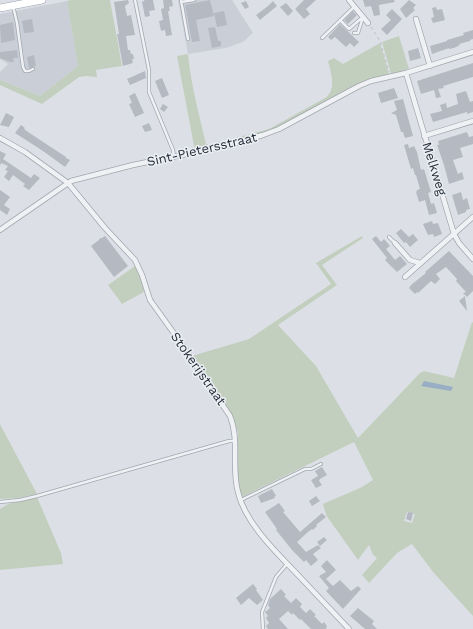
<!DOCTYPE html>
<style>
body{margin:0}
canvas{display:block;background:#dce0e6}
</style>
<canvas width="473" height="629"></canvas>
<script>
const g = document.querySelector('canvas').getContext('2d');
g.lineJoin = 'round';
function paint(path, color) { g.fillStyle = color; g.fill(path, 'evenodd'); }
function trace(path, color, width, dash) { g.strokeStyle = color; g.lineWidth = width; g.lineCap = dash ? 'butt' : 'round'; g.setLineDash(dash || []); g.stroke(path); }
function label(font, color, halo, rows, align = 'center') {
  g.font = font + ' "Work Sans",sans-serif'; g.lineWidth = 3; g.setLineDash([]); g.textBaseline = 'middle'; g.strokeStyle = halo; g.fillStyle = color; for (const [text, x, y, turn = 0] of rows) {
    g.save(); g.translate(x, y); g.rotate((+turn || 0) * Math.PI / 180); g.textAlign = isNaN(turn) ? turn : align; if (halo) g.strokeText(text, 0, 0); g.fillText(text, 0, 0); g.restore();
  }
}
const built = new Path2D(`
 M178,0H232L253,33L243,42L226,48L188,54Z
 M67,1L78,66L40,96L0,80V72L8,64L0,59V14Z`);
const green = new Path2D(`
 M71,0H110L122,66L96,70L97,77L86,76L79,77L42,104L0,85V80L40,96L78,66L67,1Z
 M399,36L409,69L391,74L382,42Z
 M380,43L389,74C350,85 317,110 281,126C253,138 224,144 195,151L177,56L188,54C191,85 199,114 206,144L209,145L269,129L325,98C337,90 331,73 328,61L334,58L343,64Z
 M362,236L363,238L322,265L337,285L278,325L316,366L358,438L420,373L424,371L454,378L472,322L473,323V616L433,572L412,544L397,553L369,583L362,575L377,558L373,555L369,545L358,560L326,515L323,504L362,487L373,480L354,442L242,497C233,477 238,454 238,433C233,409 207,377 192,356L249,339L331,284L316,263ZM407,512L415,514L412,523L404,521Z
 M135,266L142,282L144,292L122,304L108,285Z
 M0,424L37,494L19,498L0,499Z
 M37,497L61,553L63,564L0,570V509L8,504Z`);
const water = new Path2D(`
 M424,381L453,387L451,391L421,386Z`);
const building = new Path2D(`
 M128,0L129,3L125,6L127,16L131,15L135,35L126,36L128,50H130L131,54H133L134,59H132L133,63L123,66L117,34H119L114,2Z
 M145,0H153L155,10L149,11L150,16L145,17L142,2Z
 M163,0H172L173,6L169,7L170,11H168L172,35L166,36L165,30L161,31L159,21L163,20L161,9L164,8Z
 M210,0L214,16L196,20L200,41L192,42L185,5Z
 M304,0H316L306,9L310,14L304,19L295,9Z
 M363,0H394L395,2L379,5L380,15L374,16L371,6L365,7Z
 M409,0L416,5L413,8L415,10L406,18L400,9Z
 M246,1L249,7L245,9L241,3Z
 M273,1L277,6L260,20L256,15L268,6Z
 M286,3L293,11L288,16L280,7Z
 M436,7L437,10L442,9L445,20L433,23L431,18L434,17L432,8Z
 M392,9L402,19L387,35L381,29L391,20L386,15Z
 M224,11L227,25L217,27L214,13Z
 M353,11L357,15L348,24L344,20Z
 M32,19L34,32L24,33L22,21Z
 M13,22L15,40L1,43L0,25Z
 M340,24L359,42L354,47L350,43L346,47L335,37L331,40L328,37Z
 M215,27L218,41H221V46L212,48L208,28Z
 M473,30V39L470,40V41L459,44L460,45L454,48L449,49V48L432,54L430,46L447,41V40L464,35L463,33Z
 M418,48L421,58L410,61L408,51Z
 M17,50L18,58H13L14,62H10L0,58V52Z
 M34,55L36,66L29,68L27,57Z
 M473,63V77L443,86L444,88L438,89L441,97L436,98L434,90L421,94L417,81Z
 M145,71L146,78L130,85L127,79Z
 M162,78L169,95L162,98L155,81Z
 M394,88L398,98L381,103L378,93Z
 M466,91L470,102L473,101V112L467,114V112L433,122L430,114L442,111L440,105L446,103L447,108L458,104L456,94Z
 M135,93L144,113L135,117L129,104L132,103L129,96Z
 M403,99L413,136L405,138L403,132H401L396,115L391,113L397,110L394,101Z
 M163,104L168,107L164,112L160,109Z
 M6,113L14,117L9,127L0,125Z
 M149,123L152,130L145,132L142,126Z
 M21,125L25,128L24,129L28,132L66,157V158L70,160L65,167L43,151L15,133Z
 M467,132L469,137L473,136V144L460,148L463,157L453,160L458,174L462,172L464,179L449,184L444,165L437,145H439L438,141Z
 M408,144L409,148L414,146L417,152L421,170L424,169L431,192L428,193L431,204L434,203L437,213L429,215L425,200L419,202L416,192L417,191V190L420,189L416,175H415L413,168L411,169L404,145Z
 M0,151L6,154L3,159L31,178L34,174L40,178L29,190L23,186L25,184L13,175L9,181L4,177L8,171L5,170L8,166L1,163L0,166Z
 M0,190L10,197L4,205L10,209L7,215L0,210Z
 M461,192L463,200L467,198L470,209L466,210V212L458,215L452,195Z
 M432,221L433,224L438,223L442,234L434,237L433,234L428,235L423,224Z
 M401,229L409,237L413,234L418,240L410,247L406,242L404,243L396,233Z
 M105,236L128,266L114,277L91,246L99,240L100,238H102Z
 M376,236L381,242L384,239L390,246L386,249L395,260L400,256L407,264L397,272L385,260L387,258L372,239Z
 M449,251L473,276V291L467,297L463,293L466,292L456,281L457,279L446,267L436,274L440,279L435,284L431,281L418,293L417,292L415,294L409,288L411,285L426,273L425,272Z
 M465,296L467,311L459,301Z
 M322,467L327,475L320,479L319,481L322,485L316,488L311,480L318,476L315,471Z
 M272,489L276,496L274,497L275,498L261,503L258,496Z
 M316,496L320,501L312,506L309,501Z
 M279,503L285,511L283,512L300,532L322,513L326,517L316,525L317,526L313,530L312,529L308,532L297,542L306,552L318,545L321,548L313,554L318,560L311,566L306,560L304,562L292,550L276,530L277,529L265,512Z
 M408,512L413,513L411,521L406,519Z
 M324,537L327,540L320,546L317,542Z
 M327,560L336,570L326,579L333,586L340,580L351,591L358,586L361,589L343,609L326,591L329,588L319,576L326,572L321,566Z
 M253,584L257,589L256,590L263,600L257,605L249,598L241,605L236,598Z
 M281,589L286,595L284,596L291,603L296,598L302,604L300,607L306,613L310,609L316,615L314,616L322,624L324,622L327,626L326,628L327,629H311L301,619L300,620L293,613L292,615L288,611L279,619L288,629H268L266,626L269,623L266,618L268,616L265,612L270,608L268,605L270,599Z
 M358,608L374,621L372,624L377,629H365L350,616Z`);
const path = new Path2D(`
 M371,27L380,41L389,72`);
const service = new Path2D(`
 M135,0L149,70V92L173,150L174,157
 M181,0L188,39
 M181,2L194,0
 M13,6L17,23L23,67L25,71H29L33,69
 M340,20L349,29L363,17
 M354,33H358L363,17
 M322,38L354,7
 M389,237L395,243
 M241,500L305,469H311L321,464
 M0,502L20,500L37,496L229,441H235
 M263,629L262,612L276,577L287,564`);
const minor = new Path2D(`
 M349,0L368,23
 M416,19L430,66
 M406,73L454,234L459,243L473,259
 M424,136L473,121
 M0,138L25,152L68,183L105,228L135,260L142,275L150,300L183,346L230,416C240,441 231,467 238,492C245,523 277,553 298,575C315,593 332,611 349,629
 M0,230L71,181L133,165L225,146L263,135L279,129L359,86L371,81L406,73L473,52
 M395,243L410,260L420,263
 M405,277L473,217`);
const primary = new Path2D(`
 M0,8L42,0`);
const streetNames = [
 ["Sint-Pietersstraat",202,150,-13],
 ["Melkweg",434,169,73],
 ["Stokerijstraat",198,369,55]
];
paint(built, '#cacfd7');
paint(green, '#c2cfbe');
paint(water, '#98aec5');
paint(building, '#b4b9c2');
trace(service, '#a2a7af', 4);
trace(minor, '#a2a7af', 6);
trace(primary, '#9ca5b1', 8);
trace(path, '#bbbec4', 1, [3, 3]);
trace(service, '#eff1f4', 2.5);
trace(minor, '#eff1f4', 4.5);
trace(primary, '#fff', 7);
label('13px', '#272e3b', '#ebeff4', streetNames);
</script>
